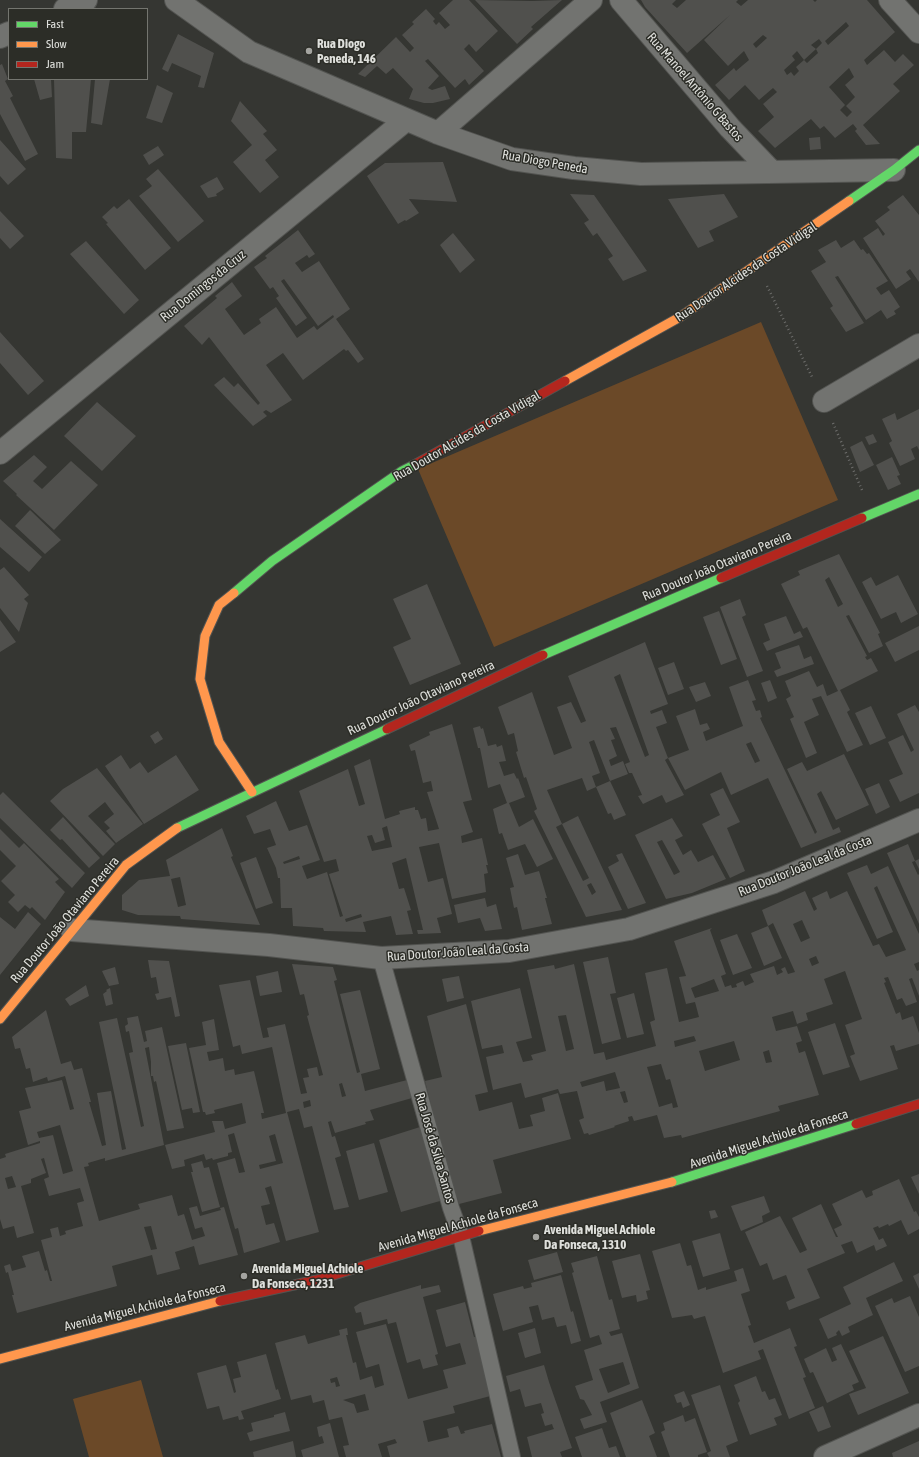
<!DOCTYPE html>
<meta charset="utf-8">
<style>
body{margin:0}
#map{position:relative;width:919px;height:1457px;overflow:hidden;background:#353632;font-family:"Asap Condensed",sans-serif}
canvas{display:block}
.legend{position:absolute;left:8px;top:8px;width:140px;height:72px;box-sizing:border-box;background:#2c2d27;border:1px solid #74756f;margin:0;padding:5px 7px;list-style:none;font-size:12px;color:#dfe0dc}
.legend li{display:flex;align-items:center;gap:8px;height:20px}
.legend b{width:20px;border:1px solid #74756f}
</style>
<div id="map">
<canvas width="919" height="1457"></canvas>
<ul class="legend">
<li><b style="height:5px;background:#63d668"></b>Fast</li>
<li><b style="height:5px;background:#ff974d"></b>Slow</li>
<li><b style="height:5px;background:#b3261e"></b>Jam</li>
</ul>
</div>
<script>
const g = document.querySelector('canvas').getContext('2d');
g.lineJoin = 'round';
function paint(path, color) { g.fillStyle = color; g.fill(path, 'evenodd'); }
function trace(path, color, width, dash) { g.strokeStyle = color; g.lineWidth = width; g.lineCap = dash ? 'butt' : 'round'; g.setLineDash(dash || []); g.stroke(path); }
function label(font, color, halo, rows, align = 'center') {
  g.font = font + ' "Asap Condensed",sans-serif'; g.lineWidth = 3; g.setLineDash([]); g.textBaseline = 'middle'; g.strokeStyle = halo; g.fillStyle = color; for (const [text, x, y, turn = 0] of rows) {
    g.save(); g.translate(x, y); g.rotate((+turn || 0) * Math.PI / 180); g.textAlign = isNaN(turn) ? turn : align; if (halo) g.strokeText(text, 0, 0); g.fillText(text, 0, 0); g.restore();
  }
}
const green = new Path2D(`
 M761,322L838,500L494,647L418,469Z
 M141,1380L163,1457H89L73,1399Z`);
const building = new Path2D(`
 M453,0H469L498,31L476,52L469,44L464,49L484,71L469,85L465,79L455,88L428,59L425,61L439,76L428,88L432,90L445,86L450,99L433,103H424L409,99L413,89L393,68L386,74L377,66L365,77L358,74L396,37L410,52L414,48L402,35L414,24L412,22L426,9L435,19L433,21L436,25L439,22L445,29L450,25L439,13Z
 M475,0L532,1L562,0L531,27L533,29L517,44Z
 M641,0H676L672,4L677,8L686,0H738L736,2L741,6L748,0H813L815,2L817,0H867L895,32L864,60L867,65L884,50L895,62L903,54L914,65L893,84L900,91L863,125L880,144L866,145L855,131L857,129L853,124L835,138L824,126L820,129L811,119L775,148L758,131L774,117L763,104L777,92L773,88L759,100L745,85L729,100L715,85L734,68L736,71L749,60L744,51L728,66L704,40L730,15L687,53L645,7ZM846,22L849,26L828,45L825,41ZM763,35L767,38L756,48L753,44ZM819,39L822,43L816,49L818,53L807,63L804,60L816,49L811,45ZM797,51L804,60L796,67L799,71L794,76L791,72L787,75L784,70L795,60L792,56ZM849,68L854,77L845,85L855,97L846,106L852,112L847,117L840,110L845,105L829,87Z
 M178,34L214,53L204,88L198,87L201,76L172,63L168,72L162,69Z
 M2,64L8,79L5,81L13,96L10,98L38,154L25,161L0,114V65Z
 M34,79H51L52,97L40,100Z
 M54,79H91L86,132H72V159L56,158Z
 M95,79H110L102,125L91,123Z
 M157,85L173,93L162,123L146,118Z
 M240,101L267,131L263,134L277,150L265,160L279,177L260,193L233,162L252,145L231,121Z
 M820,137L821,149L810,150L809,138Z
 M0,140L26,169L8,185L0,176Z
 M158,146L164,155L149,165L143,155Z
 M443,162L457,202L409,199L419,213L406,221L405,220L398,224L367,176L385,163Z
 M158,169L204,221L178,242L139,196L152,186L146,179Z
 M217,177L224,189L216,194L217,196L208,198L200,186Z
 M570,194L594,195L647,271L623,281L608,259L613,256L597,233L593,236L584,223L589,220Z
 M724,194L738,217L709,231L714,241L698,248L668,199Z
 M903,195L919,215V282L910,269L906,272L911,279L896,289L863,238L878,228L883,236L885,234L875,221L890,210L887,207Z
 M129,199L171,248L145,270L106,224L108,223L102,217L114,206L117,209Z
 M0,211L24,236L10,249L0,238Z
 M298,230L315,254L309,258L307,255L295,263L302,272L319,261L350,309L336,319L364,359L358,363L348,350L346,351L344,349L303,380L283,353L266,365L292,400L271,413L266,410L263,412L267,416L253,426L214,385L224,377L234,387L238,383L258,405L260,403L209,337L202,345L184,326L217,298L215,296L232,282L242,296L225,309L244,335L261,323L259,319L276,307L297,338L314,326L317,330L334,317L333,315L318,326L284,279L281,281L307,318L296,326L276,298L279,296L273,287L270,289L254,267L267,258L265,256Z
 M453,233L475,260L460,273L440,245Z
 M836,240L841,248L854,240L861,250L863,249L867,254L869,253L888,281L876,288L881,295L889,290L900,307L894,311L896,314L887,319L881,310L866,320L838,276L835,277L864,323L846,332L830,308L833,306L811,271L826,262L818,250Z
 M86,241L139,300L124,314L70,254Z
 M0,332L44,381L28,395L0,363Z
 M97,402L136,436L102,471L64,436Z
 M919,409V450L917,446L911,449L915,459L900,466L889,443L892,441L882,419L895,413L897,420Z
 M873,434L877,442L869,445L865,437Z
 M862,441L874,465L860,472L850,447Z
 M34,455L47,467L33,481L42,489L71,461L98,485L54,530L16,495L17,494L3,481Z
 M892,457L900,475L897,476L901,484L888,490L876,465Z
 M30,510L61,540L45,554L15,526Z
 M0,519L42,557L29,572L0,547Z
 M839,554L880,633L878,634L883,646L869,653L849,615L846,616L867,656L865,657L867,660L871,658L878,671L840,690L850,710L847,712L863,745L847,752L821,696L812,699L819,715L804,722L817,753L806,758L790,719L794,717L786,699L791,696L785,681L809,671L817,687L823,684L827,696L838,691L807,627L803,629L781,584L800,575L798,571ZM829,577L843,604L838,607L825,580Z
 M4,567L29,595L24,599L28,603L19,632L0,608V570Z
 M898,575L918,614L901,623L896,612L881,619L862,582L871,577L876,586Z
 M427,584L461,664L410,685L393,647L411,639L393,599Z
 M740,599L746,615L742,617L763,671L747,677L720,607Z
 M719,611L737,659L721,665L703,617Z
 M786,616L794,634L800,631L803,637L767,651L763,643L770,640L764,624Z
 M0,620L16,642L0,652Z
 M919,626V650L895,662L885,643Z
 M645,642L668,704L650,711L651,714L662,710L667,723L656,727L668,758L665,760L684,795L666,803L662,795L643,804L638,796L642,795L632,773H629L625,764L630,762L616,727L610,728L615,739L611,740L617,756L609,760L611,766L623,761L628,774L610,781L594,740L589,742L600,773L592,776L596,787L610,781L626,815L614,820L611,813L608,814L596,787L587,791L582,778L547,790L562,824L578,816L622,910L586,917L534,811L537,809L526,777L524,778L516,752L518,751L514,733L508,735L498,707L532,692L554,755L572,748L557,707L571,702L581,723L586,721L568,676ZM620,674L649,755L645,757L614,677ZM562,824L589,878L583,881L556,827ZM591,883L596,892L592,895L587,885Z
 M799,645L804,659L811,656L814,664L777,677L774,671L781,668L775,653Z
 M674,662L684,689L668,695L658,668Z
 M748,680L756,700L752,701L756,711L760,710L762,717L760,718L815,834L817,832L787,769L802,762L807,771L844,754L869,805L836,820L821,791L817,794L833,830L839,827L841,832L801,848L768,778L731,795L721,772L685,790L668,758L689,750L676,716L695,709L700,725L707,723L710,729L703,732L706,741L743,726L729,687ZM751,742L760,761L755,763L746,744Z
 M770,680L777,698L768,702L761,683Z
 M705,682L711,696L696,702L689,687Z
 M915,705L919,712V793L900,802L889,780L903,774L888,742L903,735L911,752L914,750L897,714Z
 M871,706L886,738L870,745L855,713Z
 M452,724L472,800L463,802L473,832L461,836L462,843L482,838L488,865H486L488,873L484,874L486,892L452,899L439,843L419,847L428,882L443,878L452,914L437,918L441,933L418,934L417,930H423L406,858L392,863L399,889L404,888L411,910L407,911L413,934L396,935L391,916L363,922L366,932L324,931L323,928L293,926L292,908H281L280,878H278L276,868L267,848L276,845L270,829L254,834L246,816L276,801L289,831L307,825L320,860L302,866L307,879L327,872L340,917L343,916L329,874L339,871L336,859L324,862L299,791L348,769L359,806L365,804L354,766L370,759L385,819L400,814L399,811L415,807V810H418L421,819L426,818L428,831L439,829L427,792L433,791L431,781L423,783L415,750L411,751L409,745L430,735L429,732ZM387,826L392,847L372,851L367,836L372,835L375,843L385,840L382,828ZM299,856L300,859L284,864L283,862ZM361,914L362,917L346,922L345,919Z
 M480,726L481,729L483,728L488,746L496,744L497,747L502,745L506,761L499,762L504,776L514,773L517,779L518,778L525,797L509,803L519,827L533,819L553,859L537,867L525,844L508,850L502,833L499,834L493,809L507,803L500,784L488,788L480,748H478L473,728Z
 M158,731L163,739L155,744L150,736Z
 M121,755L130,769L140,762L148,773L176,755L199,790L144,824L105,766Z
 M97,768L143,824L116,843L106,831L110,828L104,822L114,814L105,802L88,816L115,844L103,856L50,801L63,789Z
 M879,783L890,807L876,814L865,789Z
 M723,788L740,822L727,828L745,871L730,878L702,824L720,815L710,794Z
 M3,792L85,873L72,888L0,818V795Z
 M63,817L100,858L89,868L62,839L60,840L50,830Z
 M672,818L683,836L675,840L683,855L691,850L698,862L713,855L726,879L692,893L666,899L635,835ZM662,840L680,872L674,875L657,842Z
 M222,828L233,856L231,857L260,925L181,919L180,916L138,915L122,910V895L139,880L170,876L166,860ZM180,877L186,905L178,907L171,879Z
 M0,829L19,848L24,843L59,879L55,882L65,892L45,920L32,907L30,909L25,905L18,912L8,902L15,895L1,881L16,866L0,850Z
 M908,844L915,861L919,859V869L915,861L912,862L918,875L919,874V924L887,853Z
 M622,853L646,903L628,909L608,867L619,861L616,855Z
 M518,854L525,875L539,871L547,898H545L552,924L522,930L517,907L514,908L510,888L514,887L506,858Z
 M256,857L273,903L256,909L240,863Z
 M867,865L871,874L888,866L919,934V962L914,964L917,971L919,970V996L912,978L909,979L917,1002L906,1006L902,998L897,1000L888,977L884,978L886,982L884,983L896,1014L900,1012L902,1020L913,1016L919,1033V1044L896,1051L894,1045L890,1046L898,1069L860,1081L850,1056L855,1054L845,1025L862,1019L845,971L824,979L833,1004L806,1013L808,1020L797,1024L793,1011L772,1017L776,1031L797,1026L802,1041L796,1043L799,1053L805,1051L819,1095L778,1106L780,1111L682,1138L681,1135L664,1138L657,1115L634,1121L632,1116L628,1117L629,1121L614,1126L615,1127L589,1135L588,1133L584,1134L579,1120L584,1118L577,1091L560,1094L558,1089L525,1098L521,1083L493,1090L486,1057L504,1053L502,1045L482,1049L471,1001L520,988L532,1038L516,1042L523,1062L533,1060L531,1055L546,1051L527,970L554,965L555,969L574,964L594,1054L604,1052L606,1060L656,1046L650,1022L655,1020L645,973L667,968L679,1022L699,1017L695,1002L686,1004L679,977L686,976L674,941L712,928L710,930L726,974L721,976L725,987L731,985L732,988L737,987L736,984L743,981L745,986L754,982L750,974L774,966L777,975L783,972L781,969L785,967L788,974L795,972L773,923L768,926L782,958L764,966L751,933L768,926L762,910L805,891L814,911L817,909L812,898L827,891L830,899L847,891L873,946L879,944L886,957L906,950L877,886L874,888L893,932L877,939L847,873ZM802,920L810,938L801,942L793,924ZM816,956L819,963L812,966L809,959ZM714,979L719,991L695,998L691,988ZM566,1015L574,1049L566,1051L558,1016ZM694,1036L696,1041L675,1047L674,1041ZM734,1041L740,1060L705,1071L699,1051ZM769,1050L772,1062L766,1063L763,1052ZM661,1064L666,1080L670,1079L678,1107L673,1108L672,1103L659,1107L647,1067ZM615,1072L620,1088L606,1091L604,1081L582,1087L580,1082ZM625,1091L628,1102L624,1103L620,1092Z
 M485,898L487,907L496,904L502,929L485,931L480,918L458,923L454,905Z
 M28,912L41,924L0,975V917L15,929Z
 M737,934L752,968L733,975L720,940Z
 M608,957L616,993L610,994L621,1039L602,1044L583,962Z
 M148,960L169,961L180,1016L175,1017L171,997L157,1000L155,994L159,993L156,977L151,978Z
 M292,964L333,967L337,980L334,981L357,1073L360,1072L340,994L360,990L380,1069L361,1074L365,1091L407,1080L412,1098L370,1110L374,1120L365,1122L366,1124L335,1133L331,1121L328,1122L332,1137L335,1136L341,1156L335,1158L349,1207L334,1210L312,1126L304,1128L299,1109L287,1112L319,1232L286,1241L271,1186L265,1188L270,1204L261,1206L266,1225L274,1223L280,1242L244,1253L238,1228L235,1229L217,1163L235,1158L239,1173L245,1172L234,1133L228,1135L232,1152L228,1153V1156L213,1160L212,1158L206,1160L204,1154L184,1160L185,1166L172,1169L165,1145L215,1132L212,1121H223L225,1129L246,1123L242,1103L214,1110L215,1113L206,1115L205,1112H203L189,1048L206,1045L202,1022L214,1019L219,1050L207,1052L209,1061L223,1058L225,1071L234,1069L235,1075L254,1071L264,1113H261L262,1119L286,1113L272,1047L242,1054L240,1045L233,1047L219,985L250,980L263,1038L269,1037L267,1028L285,1024L301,1094L307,1093L303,1078L309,1077L307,1069L317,1067L319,1076L323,1075L307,1016L309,1015L304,994L300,995ZM342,1083L346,1096L342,1097L339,1084ZM310,1100L311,1106L304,1108L303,1102ZM275,1134L283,1163L260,1169L259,1165L276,1161L269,1136Z
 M115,967L119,984L109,986L102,971Z
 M278,971L282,992L260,996L256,976Z
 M459,976L464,998L447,1002L442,979Z
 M86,985L89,996L70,1006L65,999Z
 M110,988L113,1004L106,1006L103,994L107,991L106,990Z
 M634,993L644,1034L627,1038L617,998Z
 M466,1004L488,1092L475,1095L479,1111L512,1102L519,1129L533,1126L530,1115L545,1111L542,1098L558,1093L571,1139L493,1160L502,1193L459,1204L457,1197L455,1198L425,1081L442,1077L427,1016Z
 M46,1010L61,1064L71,1061L74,1070L82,1068L91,1102H89L102,1146L106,1145L97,1093L111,1091L122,1150L126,1149L99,1022L117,1018L141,1127L144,1126L129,1053L133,1052L129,1031L126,1032L125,1026L128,1024L127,1018L138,1016L144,1042L147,1041L145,1031L162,1027L184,1128L167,1131L156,1081L154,1082L153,1076H151V1062L149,1047L145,1048L164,1145L105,1161V1158L88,1163L89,1166L84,1167L99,1221L140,1209L138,1204L172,1195L178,1216L184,1214L192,1240L205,1236L202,1227L195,1229L189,1208L197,1206L200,1216L221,1210L220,1208L224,1207L238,1255L199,1265L194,1246L175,1252L180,1269L157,1275L152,1255L112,1266L117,1286L17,1313L12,1295H14L8,1272L6,1273L4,1266L10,1264L12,1271L26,1267L22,1256L39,1251L45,1271L47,1270L50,1281H52L41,1240L52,1237L50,1229L58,1227L60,1236L66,1234L65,1231L83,1226L77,1203L84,1201L80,1188L49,1196L44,1179L49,1177L44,1158L41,1159L46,1173L31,1179V1183L21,1186L34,1233L17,1238L14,1226L3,1229L0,1219V1159L6,1157L5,1154L40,1143V1141L28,1145L19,1111L31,1108L25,1088L62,1080L70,1110L74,1109L65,1076L48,1081L47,1077L33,1082L30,1068L26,1069L20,1048L15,1049L12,1037ZM60,1125L73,1171L63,1174L53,1135L39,1138L37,1132ZM12,1176L16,1187L8,1189L5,1178ZM151,1226L157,1249L151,1250L144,1227Z
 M835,1023L850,1067L823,1075L808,1032Z
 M186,1043L200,1112L193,1113L192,1108L182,1110L168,1046Z
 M420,1127L440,1201L401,1212L379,1140Z
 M374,1143L388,1192L359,1200L346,1151Z
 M202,1161L204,1168L209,1167L220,1207L202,1212L191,1172H193L191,1164Z
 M919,1174V1194L911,1177Z
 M899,1179L914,1212L916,1211L919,1217V1229L908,1235L901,1220L889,1226L888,1224L879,1228L878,1226L873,1228L879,1240L883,1238L887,1246L876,1251L874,1245L857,1253L852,1241L841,1245L845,1253L807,1269L820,1298L789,1310L786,1302L795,1298L786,1275L773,1280L767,1263L760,1266L745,1232L780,1216L800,1253L807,1250L792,1218L821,1204L836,1237H838L834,1229L842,1225L832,1204L862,1190L866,1198L873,1195L872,1191Z
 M764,1196L770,1212L762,1216L763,1222L741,1231L731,1206Z
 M715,1210L718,1217L711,1219L709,1211Z
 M720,1233L730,1269L703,1277L692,1241Z
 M680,1243L687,1266L691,1265L698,1290L706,1287V1290L737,1281L734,1271L743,1268L750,1291L741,1294L751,1325L748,1326L754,1343L790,1328L797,1346L794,1347L806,1377L803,1378L815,1408L789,1419L763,1349L758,1351L761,1359L723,1373L705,1316L694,1319L692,1315L672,1318L652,1251Z
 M557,1252L563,1272L534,1280L528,1260Z
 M640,1254L650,1290L646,1291L648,1299L637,1302L636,1295L622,1298L612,1261Z
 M597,1256L609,1300L612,1299L620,1329L609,1332L611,1336L622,1333L639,1388L600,1402L607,1422L584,1429L580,1419L592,1415L584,1400L580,1399L575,1386L593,1380L584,1350L602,1344L599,1335L590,1338L572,1273L574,1272L571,1263ZM623,1362L630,1384L608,1393L599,1369Z
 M894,1262L903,1281L866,1298L873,1315L848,1327L850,1332L842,1336L839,1330L836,1333L837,1335L828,1339L819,1319L851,1304L843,1287Z
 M919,1273V1289L913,1276Z
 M561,1275L571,1312L573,1311L581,1341L571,1344L566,1325L557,1327L554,1317L542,1320L538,1305L529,1307L533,1322L503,1331L493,1294L523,1286L524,1289L532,1287L531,1283Z
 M421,1285V1289L439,1285L441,1292L423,1297L438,1354L435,1355L438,1365L423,1369L420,1359L407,1363L396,1322L388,1324L387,1319L364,1325L361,1312L356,1313L354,1307L360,1303Z
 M910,1296L919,1317V1366L905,1372L875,1306L892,1298L894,1303Z
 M465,1302L474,1337L477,1336L494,1395L453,1406L455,1413L423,1421L428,1442L449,1437L447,1429L458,1426L461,1434L465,1433L464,1431L492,1424L501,1457H390L387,1446L397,1443L395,1439L378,1444L382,1457H346L343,1446L349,1445L342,1417L329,1420L324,1400L313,1403L311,1395L291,1400L275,1343L305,1335L308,1344L340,1335L339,1330L347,1328L348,1335H346L353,1363L356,1362L360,1380L372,1376L375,1388L384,1385L379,1364L366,1368L356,1332L386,1324L408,1399L448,1388L443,1370L466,1364L460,1343L446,1347L436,1310ZM337,1377L340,1386L336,1387L335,1382L331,1383L330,1379ZM365,1394L369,1410L357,1413L354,1404L343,1400Z
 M535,1328L541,1353L525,1358L518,1333Z
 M883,1336L909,1393L858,1415L849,1394L866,1388L849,1351Z
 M841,1344L859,1382L852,1385L854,1390L827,1403L813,1372L810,1373L804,1359L826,1348L832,1362L837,1360L832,1348Z
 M266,1354L276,1390L278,1389L281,1399L241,1411L244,1419L239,1420L238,1416L223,1420L219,1406L207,1409L197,1373L226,1365L234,1393L236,1392L233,1379L241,1377L237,1362Z
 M544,1365L549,1382L572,1448L560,1452L562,1457H532L527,1437L554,1429L553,1427L552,1424L545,1426L541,1414L544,1413L541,1403L525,1407L520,1389L510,1392L506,1376Z
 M756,1376L762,1392L765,1391L769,1400L775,1398L782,1415L774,1418L777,1425L750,1435L738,1403L740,1401L734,1385Z
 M720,1385L738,1441L726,1446L730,1457H709L707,1453L711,1451L691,1395Z
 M684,1391L690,1405L683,1408L681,1402L677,1403L674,1395Z
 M642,1400L655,1433L649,1436L657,1457H626L610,1413Z
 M823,1406L831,1427L818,1432L809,1412Z
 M285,1412L290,1431L250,1441L247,1433L253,1431L251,1423L274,1417V1415Z
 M683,1415L685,1422L695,1418L707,1452L698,1455V1457H670L661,1432L665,1430L663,1423Z
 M330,1423L339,1457H303L301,1450L324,1443L322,1436L319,1437L317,1427Z
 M602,1428L609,1448L616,1446L620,1457H582L575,1437Z
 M293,1441L296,1457H254L253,1452Z
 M919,1441V1457H893L892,1453Z`);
const path = new Path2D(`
 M767,286L813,379
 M833,423L862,490`);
const lane = new Path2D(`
 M381,958L451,1208L461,1236L512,1457`);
const street = new Path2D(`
 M176,0L249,52L438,133L512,159L574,168L641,174L894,170
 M621,0L730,128L772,172
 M890,0L919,32
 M65,9L86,0
 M0,37L9,33
 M438,133L591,0
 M824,401L919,345
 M0,453L406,120
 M72,930L269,945L381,958L509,951L629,929L774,882L919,820
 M825,1457L919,1415`);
const fast = new Path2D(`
 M849,201L894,170L919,150
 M862,518L919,494
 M234,593L272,561L402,471L416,464
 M543,655L721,578
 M177,828L387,729
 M672,1182L856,1124`);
const slow = new Path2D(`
 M565,381L680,317L849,201
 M234,593L219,605L205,636L200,679L219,742L252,792
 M0,1019L126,865L177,828
 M479,1231L672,1182
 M0,1359L220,1301`);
const jam = new Path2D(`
 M416,464L565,381
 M721,578L862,518
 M387,729L543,655
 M856,1124L919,1104
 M220,1301L317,1280L479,1231`);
const markers = [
 [309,51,4,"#a4a4a0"],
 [536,1237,4,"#a4a4a0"],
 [244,1276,4,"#a4a4a0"]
];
const poiNames = [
 ["Rua Diogo",317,44],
 ["Peneda, 146",317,59],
 ["Avenida Miguel Achiole",544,1230],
 ["Da Fonseca, 1310",544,1245],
 ["Avenida Miguel Achiole",252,1269],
 ["Da Fonseca, 1231",252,1284]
];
const streetNames = [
 ["Rua Manoel Antônio G Bastos",695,87,49],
 ["Rua Diogo Peneda",545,162,10],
 ["Rua Doutor Alcides da Costa Vidigal",746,272,-34],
 ["Rua Domingos da Cruz",203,286,-39],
 ["Rua Doutor Alcides da Costa Vidigal",467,436,-30],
 ["Rua Doutor João Otaviano Pereira",717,566,-23],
 ["Rua Doutor João Otaviano Pereira",421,698,-25],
 ["Rua Doutor João Leal da Costa",805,866,-22],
 ["Rua Doutor João Otaviano Pereira",65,920,-50],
 ["Rua Doutor João Leal da Costa",458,952,-4],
 ["Avenida Miguel Achiole da Fonseca",769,1139,-18],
 ["Rua José da Silva Santos",435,1148,74],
 ["Avenida Miguel Achiole da Fonseca",458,1225,-16],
 ["Avenida Miguel Achiole da Fonseca",145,1307,-14]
];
paint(green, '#6b4928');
paint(building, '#50504d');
trace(lane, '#535451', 18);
trace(street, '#535451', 24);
trace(fast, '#535451', 11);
trace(slow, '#535451', 11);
trace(jam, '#535451', 11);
trace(path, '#6d6d6b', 2.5, [1, 3]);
trace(lane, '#727370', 16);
trace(street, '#727370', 22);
trace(fast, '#63d668', 9);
trace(slow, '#ff974d', 9);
trace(jam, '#b3261e', 9);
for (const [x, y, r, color] of markers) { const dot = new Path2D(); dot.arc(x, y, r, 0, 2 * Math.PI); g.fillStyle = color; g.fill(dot); trace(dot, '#2c2d27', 1.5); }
label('bold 13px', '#dfe0dc', '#2c2d27', poiNames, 'left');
label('13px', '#dfe0dc', '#2c2d27', streetNames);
</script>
